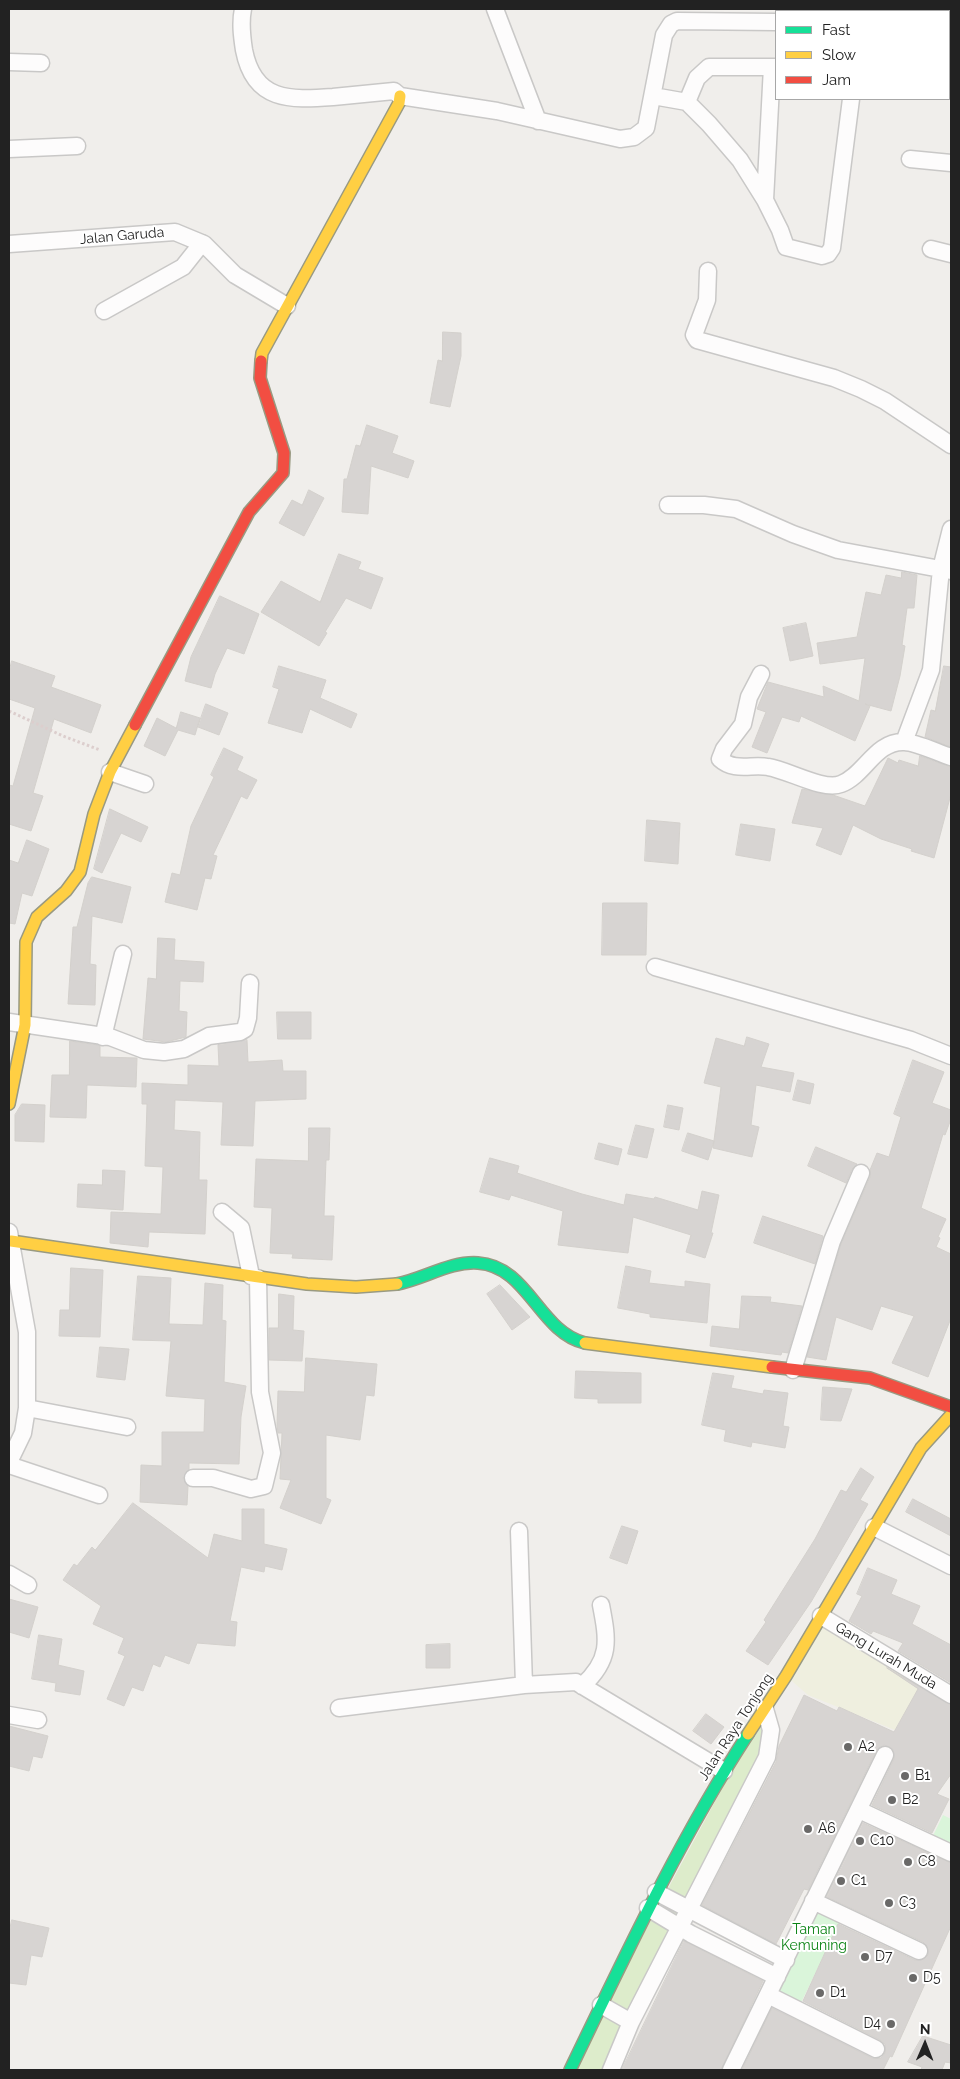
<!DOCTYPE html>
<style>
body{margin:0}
#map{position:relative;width:960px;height:2079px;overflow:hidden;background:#f0eeeb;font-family:Raleway,sans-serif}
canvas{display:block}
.frame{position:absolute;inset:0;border:10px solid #222;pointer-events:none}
.legend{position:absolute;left:775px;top:10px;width:175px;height:90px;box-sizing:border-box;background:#fff;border:1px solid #a7a7a7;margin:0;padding:6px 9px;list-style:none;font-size:15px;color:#222}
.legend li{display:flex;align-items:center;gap:10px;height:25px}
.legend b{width:25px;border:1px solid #a7a7a7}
.north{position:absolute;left:900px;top:2019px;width:50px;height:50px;-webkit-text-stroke:4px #fff;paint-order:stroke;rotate:1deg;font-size:14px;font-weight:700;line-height:20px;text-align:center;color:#222}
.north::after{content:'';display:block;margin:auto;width:18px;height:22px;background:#222;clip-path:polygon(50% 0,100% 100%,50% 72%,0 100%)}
</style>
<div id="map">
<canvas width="960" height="2079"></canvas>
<div class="frame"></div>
<ul class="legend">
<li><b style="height:6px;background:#16e098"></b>Fast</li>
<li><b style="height:6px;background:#ffcf43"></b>Slow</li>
<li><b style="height:6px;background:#f24e42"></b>Jam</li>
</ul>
<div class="north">N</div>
</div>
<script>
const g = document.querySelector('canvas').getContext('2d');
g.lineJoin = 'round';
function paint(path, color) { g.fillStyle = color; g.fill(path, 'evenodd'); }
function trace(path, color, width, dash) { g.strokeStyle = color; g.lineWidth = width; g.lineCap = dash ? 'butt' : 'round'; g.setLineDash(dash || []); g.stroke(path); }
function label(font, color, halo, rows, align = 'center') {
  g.font = font + ' Raleway,sans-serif'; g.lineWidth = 4; g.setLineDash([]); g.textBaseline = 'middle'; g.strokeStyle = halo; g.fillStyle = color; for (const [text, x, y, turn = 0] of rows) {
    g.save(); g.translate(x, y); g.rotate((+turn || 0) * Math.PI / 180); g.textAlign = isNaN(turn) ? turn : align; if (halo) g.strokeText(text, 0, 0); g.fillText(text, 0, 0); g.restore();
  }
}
const farmland = new Path2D(`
 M821,1616L929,1674L895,1730L808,1695L786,1676Z`);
const grass = new Path2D(`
 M765,1709L771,1730L611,2070H570Z`);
const park = new Path2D(`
 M943,1815L951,1819V1850L931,1840Z
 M813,1901L843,1916L798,2009L768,1995Z`);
const building = new Path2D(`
 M443,332L461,333V356L450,407L430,403L438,360L442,361Z
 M367,425L398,436L392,453L414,461L408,478L371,466L368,514L342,512L344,479H347L356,445L360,446Z
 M309,490L324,498L304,536L279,523L292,500L302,505Z
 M339,554L361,562L358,569L383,578L371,609L346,598L325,632L327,633L319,646L261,612L281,581L320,602Z
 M902,572L917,575L914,608H907L902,645L905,646L900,676L891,711L865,704L870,706L855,741L801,716L799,722L782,717L767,753L752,747L766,712L757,709L768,682L824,697L823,686L859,701L865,658L820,664L817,643L857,637L866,592L881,595L886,575L901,578Z
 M220,596L259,614L244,654L227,648L215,674L211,688L185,681L191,657Z
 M806,623L813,656L790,661L783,628Z
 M12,661L55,676L51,687L101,705L91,733L54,719L33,793L43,796L31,831L9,824V785L13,786L35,708L9,699V672Z
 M279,666L326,680L320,698L357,714L351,728L310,709L302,733L268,723L279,689L273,687Z
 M944,666L951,667V747L925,737L931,710L935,711Z
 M206,704L228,713L219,735L198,727Z
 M181,712L200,718L195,735L178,730L165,756L144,746L157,718L176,728Z
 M224,748L243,757L237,770L257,780L247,799L241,796L213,855L217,856L211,879L205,878L197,910L165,902L172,873L180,875L191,826L214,777L211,775Z
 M920,756L951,767V794L934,858L911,851L912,849L881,839L853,825L841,855L816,845L823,828L792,823L802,789L833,795L865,806L888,758L898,763L899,760L918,766Z
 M110,809L148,827L141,842L121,833L102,873L94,869Z
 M647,820L680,823L678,864L645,861Z
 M741,824L775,829L770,861L736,855Z
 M27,840L49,849L32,896L22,893L15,924L9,923V860L18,863Z
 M92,877L131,887L122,923L92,916L90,964L96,965L95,1005L68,1004L73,927H77L88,883Z
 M603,903H647L646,955H602Z
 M158,938L175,939L174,960L204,962L203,982L180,981L179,1011L187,1012L186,1037L166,1042L143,1039L148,978L156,979Z
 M277,1012H311V1039H278Z
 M747,1037L769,1044L761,1067L794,1073L790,1092L756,1085L751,1125L759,1127L752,1157L713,1148L721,1087L704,1083L716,1038L744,1046Z
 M247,1040L248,1062L282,1060L283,1071H306V1099L255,1101L253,1146L221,1145L223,1102L175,1100L174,1130L200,1132L199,1180H207L205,1234L149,1232L148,1247L110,1243L111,1212L161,1214L163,1167L145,1166L147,1104H142V1083L188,1085V1065L219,1066L218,1045Z
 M70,1041L98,1045L100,1046V1057L137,1058L136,1087L87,1085L86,1118L50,1117L52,1075H69Z
 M913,1060L944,1072L932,1103L951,1110V1119L945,1135L943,1134L921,1208L946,1219L938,1237L940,1238L936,1247L951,1254V1318L928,1377L892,1363L914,1316L881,1306L872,1330L836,1317L826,1360L807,1357L841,1244L870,1177V1170L877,1153L889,1157L901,1117L894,1114Z
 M798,1080L814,1084L810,1104L793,1100Z
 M22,1104L45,1105L44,1142L15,1141V1115Z
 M668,1105L683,1108L679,1130L664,1127Z
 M636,1125L654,1129L647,1158L628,1154Z
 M309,1128H330L329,1160H326L324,1216H334L332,1260L292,1258L293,1254L270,1253L272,1208L254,1207L256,1159L308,1161Z
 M688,1133L714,1141L708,1160L682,1151Z
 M599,1143L622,1149L618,1165L595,1159Z
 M816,1147L857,1164L852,1169L846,1183L808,1166Z
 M490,1158L519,1166L517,1173L582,1194L624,1205L626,1194L654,1199L655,1197L698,1210L702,1191L719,1195L711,1233H713L705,1258L686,1252L691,1235L633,1217L628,1253L558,1245L563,1211L511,1195L509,1200L480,1192Z
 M103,1170L125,1171L123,1210L77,1207L78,1184L102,1185Z
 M763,1216L823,1236L815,1264L754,1243Z
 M626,1266L651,1271L649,1283L685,1287V1281L710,1284L707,1323L650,1317V1314L618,1308Z
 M71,1268L103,1270L100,1337L59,1336L60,1310H69Z
 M138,1276L171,1278L169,1324L203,1325L205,1283L223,1285L222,1320L226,1321L224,1382L246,1386L241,1417L239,1464L189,1463V1469L183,1478L188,1486L187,1505L140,1502L141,1465L162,1466V1432H204L205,1399L166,1396L171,1341L133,1340Z
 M500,1285L530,1317L512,1330L487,1294Z
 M279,1294L294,1296L293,1330L304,1331L302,1361L269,1360V1328H278Z
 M742,1296L771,1297L770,1302L802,1306L788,1353L782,1352L781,1355L710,1346L712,1326L739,1329Z
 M100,1347L129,1349L125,1380L97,1377Z
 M306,1358L377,1364L374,1396L366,1395L360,1440L326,1435V1498L331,1500L321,1524L280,1508L291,1480L280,1479L282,1433H278L277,1425L278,1391L304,1392Z
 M576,1371L641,1373V1403H598V1399L575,1398Z
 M713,1373L734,1376L731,1388L763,1394L764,1390L788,1393L783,1426L789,1427L785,1448L752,1442L751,1447L724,1441L726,1430L702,1425Z
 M823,1387L852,1389L841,1421L821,1420Z
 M861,1468L874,1477L860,1500L868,1504L811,1602L768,1665L746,1651L766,1622L764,1620L815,1539L841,1490L846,1492Z
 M913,1499L951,1519V1536L906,1512Z
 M133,1503L208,1558L214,1534L242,1541V1509H264V1544L287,1549L282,1570L265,1566L264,1572L241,1567L230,1621L237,1622L235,1646L197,1643L189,1664L165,1655L160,1667L153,1664L143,1691L132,1687L124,1706L107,1699L125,1656L118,1653L124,1638L93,1624L101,1606L63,1580L74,1564L77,1566L92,1547L95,1550Z
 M622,1526L638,1531L627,1564L610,1558Z
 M868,1568L897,1580L891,1594L920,1606L912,1624L951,1645V1683L898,1651L903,1643L873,1631L871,1634L849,1621L862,1596L857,1594Z
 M9,1599L38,1607L29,1638L9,1632Z
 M39,1635L62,1639L58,1665L84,1671L80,1695L55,1691L56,1683L32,1679Z
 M450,1644V1668H426V1645Z
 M887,1668L951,1705V1774L937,1794L949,1799L932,1833L872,1805L894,1759L893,1749L884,1745L876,1751L808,1890L804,1889L776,1944L702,1905L776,1762L779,1746L804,1695L837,1711L839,1707L894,1732L918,1689Z
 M706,1714L724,1727L711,1744L693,1731Z
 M9,1726L48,1736L42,1758L33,1756L29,1771L9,1766Z
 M863,1823L951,1863V1926L892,2057L890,2056L883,2070H742L772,2008L872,2058H881L885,2053V2044L880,2040L803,2001L838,1924L915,1960L924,1959L928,1955L927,1946L923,1942L827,1897Z
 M12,1920L49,1928L42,1957L31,1955L26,1985L9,1983V1933Z
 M684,1941L763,1981L721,2070H622Z
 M923,2036L951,2045V2063L945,2062L942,2070H921L922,2067L908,2062Z`);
const path = new Path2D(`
 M9,711L63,736L100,750`);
const street = new Path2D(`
 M243,9C240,23 242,37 244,50C254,102 290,100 333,97C353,95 373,93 394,91L400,96L497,111L620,139L634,137L646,128L664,35L671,24L677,21L776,22
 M495,9L538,121
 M847,11V9
 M949,23H951
 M9,62L41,63
 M653,96L687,102L709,124L740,160L765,200L780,230L786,247L822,256L828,254L832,248L851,99
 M687,102L697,78L709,67H776
 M9,149L77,146
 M910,159L951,163
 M765,200L772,67
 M9,244L175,232L204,244L235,275L287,306
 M931,249L951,254
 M708,271L707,300L694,335L697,340L834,378L861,389L885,401L951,445
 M104,311L183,267L202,243
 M668,505H704L736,509L793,534L838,550L951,571
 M761,674L749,697L743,724L724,749L720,759C734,772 752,764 768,767C788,770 823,791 841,784C865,775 875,741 904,742C916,742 938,753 951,757
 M904,742L931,670L941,569L951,529
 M110,772L145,784
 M655,967L911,1040L951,1056
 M9,1022L110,1037L144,1050L164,1052L184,1049L209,1036L240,1032L245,1029L248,1018L250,983
 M103,1037L123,954
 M222,1212L241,1228L251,1276
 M9,1232L27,1332V1408L23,1433L9,1462
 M793,1370L832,1241L861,1173
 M27,1408L127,1427
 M9,1465L99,1495
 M193,1478H213L251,1489L264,1486L272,1453L260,1392L258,1278
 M874,1527L951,1566
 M519,1531L524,1685
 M9,1574L28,1585
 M821,1616L951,1695
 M582,1686C611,1660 608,1641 601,1605
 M339,1708L524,1685L576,1682L724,1771
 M9,1715L38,1720
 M859,1810L951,1853
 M656,1892L786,1960
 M813,1901L919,1951
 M648,1908L691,1934L777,1977
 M768,1995L876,2049
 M601,2005L631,2022
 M611,2070L631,2022L767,1757L771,1730L765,1709
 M731,2070L885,1755`);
const fast = new Path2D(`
 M397,1284C424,1279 450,1261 478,1263C528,1266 539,1332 585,1343
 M570,2070C625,1956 679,1840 748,1734`);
const slow = new Path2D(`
 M261,361L262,353L399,103L400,96
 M9,1104L25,1025L26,942L37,917L66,891L80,872L94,814L110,772L135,725
 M11,1241L307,1284L356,1287L397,1284
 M585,1343L772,1367
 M748,1734L786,1676L921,1448L951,1415`);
const jam = new Path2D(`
 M135,725L249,512L283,473L284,453L260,378L261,361
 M772,1367L870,1378L951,1407`);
const markers = [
 [848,1747,5,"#6a6968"],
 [905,1776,5,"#6a6968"],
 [892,1800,5,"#6a6968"],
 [808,1829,5,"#6a6968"],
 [860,1841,5,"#6a6968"],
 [908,1862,5,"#6a6968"],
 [841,1881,5,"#6a6968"],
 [889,1903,5,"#6a6968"],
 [865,1957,5,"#6a6968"],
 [913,1978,5,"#6a6968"],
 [820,1993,5,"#6a6968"],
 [891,2024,5,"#6a6968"]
];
const streetNames = [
 ["Jalan Garuda",122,236,-5],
 ["Gang Lurah Muda",886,1656,31],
 ["Jalan Raya Tonjong",736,1727,-57]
];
const poiNames = [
 ["A2",858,1747],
 ["B1",915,1776],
 ["B2",902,1800],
 ["A6",818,1829],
 ["C10",870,1841],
 ["C8",918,1862],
 ["C1",851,1881],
 ["C3",899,1903],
 ["D7",875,1957],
 ["D5",923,1978],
 ["D1",830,1993],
 ["D4",881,2024,"right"]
];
const parkNames = [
 ["Taman",814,1930],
 ["Kemuning",814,1946]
];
paint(farmland, '#efefdf');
paint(grass, '#ddeccb');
paint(park, '#daf5da');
paint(building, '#d7d4d2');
trace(building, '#d3d0cc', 1);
trace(street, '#c9c8c7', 19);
trace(fast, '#999a82', 14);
trace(slow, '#999a82', 14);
trace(jam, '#999a82', 14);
trace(path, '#dccecd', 3, [2.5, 2.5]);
trace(street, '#fdfcfc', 16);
trace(fast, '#16e098', 11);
trace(slow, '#ffcf43', 11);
trace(jam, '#f24e42', 11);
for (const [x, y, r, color] of markers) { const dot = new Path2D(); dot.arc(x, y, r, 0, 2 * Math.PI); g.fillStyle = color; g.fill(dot); trace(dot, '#fff', 2); }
label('14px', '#222', '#fff', streetNames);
label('14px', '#222', '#fff', poiNames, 'left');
label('14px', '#0c8416', '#fff', parkNames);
</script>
